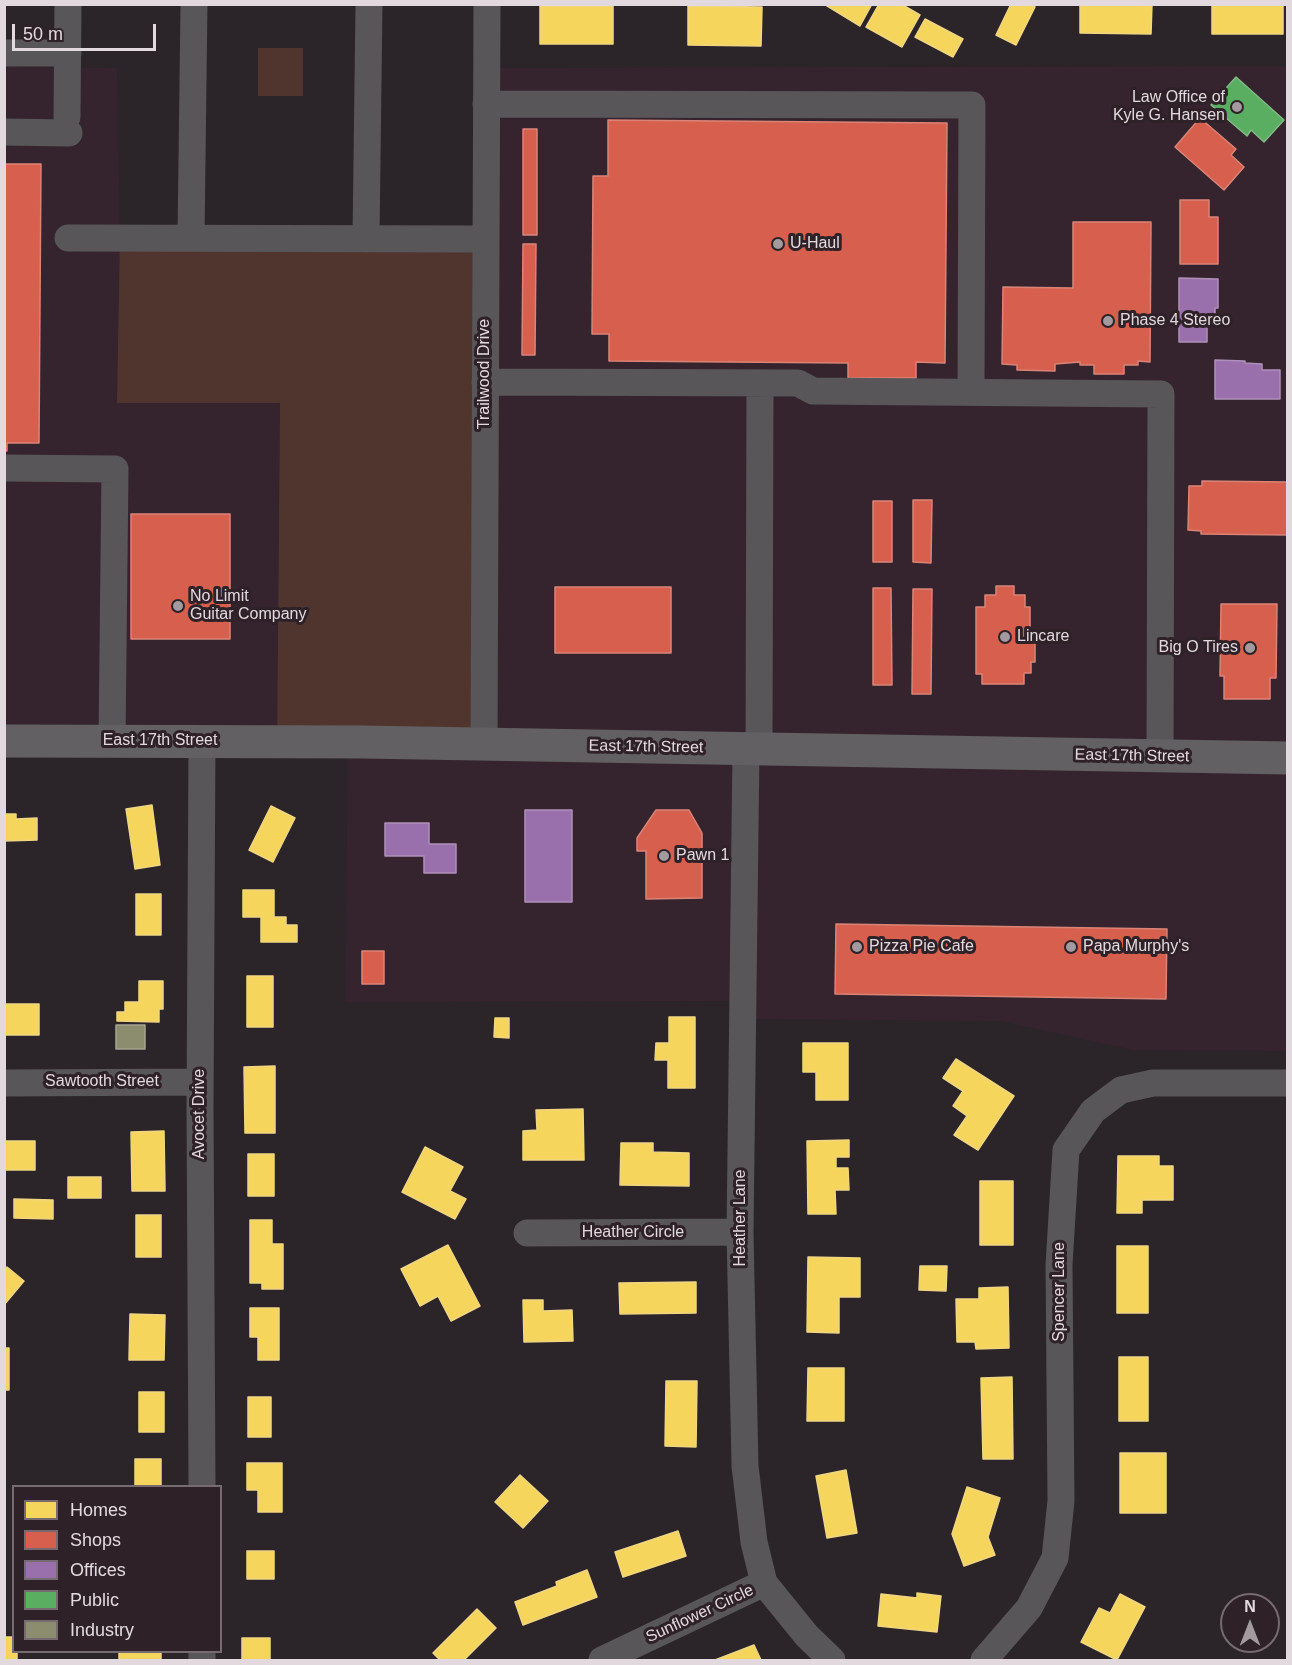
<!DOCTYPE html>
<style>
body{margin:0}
#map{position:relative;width:1292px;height:1665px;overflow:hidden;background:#2b2428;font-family:Helvetica,sans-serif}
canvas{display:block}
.frame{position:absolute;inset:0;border:6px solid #e2d9de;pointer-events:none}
.legend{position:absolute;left:12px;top:1485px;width:210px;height:168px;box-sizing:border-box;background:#2e2128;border:2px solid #766b71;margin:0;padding:8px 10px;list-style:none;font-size:18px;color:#e2d9de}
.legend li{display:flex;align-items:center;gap:12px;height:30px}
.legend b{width:30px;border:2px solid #766b71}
.north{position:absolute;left:1220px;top:1593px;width:60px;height:60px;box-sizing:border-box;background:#2e2128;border:2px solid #766b71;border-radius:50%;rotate:0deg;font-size:16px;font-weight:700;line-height:24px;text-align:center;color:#e2d9de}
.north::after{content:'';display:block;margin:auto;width:21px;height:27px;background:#a29a9e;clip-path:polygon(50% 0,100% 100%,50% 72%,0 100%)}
.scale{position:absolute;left:12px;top:24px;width:144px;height:27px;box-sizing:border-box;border:3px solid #e2d9de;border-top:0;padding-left:8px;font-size:18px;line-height:21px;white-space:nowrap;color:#e2d9de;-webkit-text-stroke:4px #2e2128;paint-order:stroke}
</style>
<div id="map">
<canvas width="1292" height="1665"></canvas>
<div class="frame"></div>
<ul class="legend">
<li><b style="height:16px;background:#f6d55c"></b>Homes</li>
<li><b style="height:16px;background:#d6604d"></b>Shops</li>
<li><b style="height:16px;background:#9970ab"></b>Offices</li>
<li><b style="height:16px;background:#5aae61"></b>Public</li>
<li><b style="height:16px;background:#8c8c6e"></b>Industry</li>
</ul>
<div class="north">N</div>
<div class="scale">50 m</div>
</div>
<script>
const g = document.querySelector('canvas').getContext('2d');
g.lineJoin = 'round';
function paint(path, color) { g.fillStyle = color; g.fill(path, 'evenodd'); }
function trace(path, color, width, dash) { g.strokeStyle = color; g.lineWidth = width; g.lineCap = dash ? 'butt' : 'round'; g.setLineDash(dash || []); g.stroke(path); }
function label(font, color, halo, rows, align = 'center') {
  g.font = font + ' Helvetica,sans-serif'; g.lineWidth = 6; g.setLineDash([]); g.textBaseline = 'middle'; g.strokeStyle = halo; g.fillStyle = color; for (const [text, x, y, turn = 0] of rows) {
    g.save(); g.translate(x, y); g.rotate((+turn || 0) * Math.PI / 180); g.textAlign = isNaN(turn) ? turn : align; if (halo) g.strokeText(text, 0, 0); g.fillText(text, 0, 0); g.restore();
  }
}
const built = new Path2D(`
 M1287,66V1051L1133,1050L1000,1021L743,1019L742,1001L345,1002L348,742L483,744L487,68Z
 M5,67L117,68L120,238L280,403L277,742L5,741Z`);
const green = new Path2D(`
 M258,48H303V96H258Z
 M120,238L486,239L484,744L277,742L280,403H117Z`);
const homes = new Path2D(`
 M824,4H872L860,26Z
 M879,4H901L920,15L902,47L866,27Z
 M1011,4H1030L1035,7L1016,45L996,35Z
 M1080,4H1152L1151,34L1080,33Z
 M1212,4H1283V34H1212Z
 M540,6H613V44H540Z
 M688,6L762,7L761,46L688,45Z
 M925,19L963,39L953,57L915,37Z
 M152,805L160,865L135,869L126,809Z
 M271,806L295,818L273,862L249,850Z
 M4,814H16V819L37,818V840L4,841Z
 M243,890H274V917H286V925H297V942H261V917H243Z
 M136,894H161V935H136Z
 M247,976H273V1027H247Z
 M139,981H163V1009H159V1022L117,1021V1012H125V1002H139Z
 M4,1004H39V1035H4Z
 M669,1017H695V1088H668V1060H655L656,1043H669Z
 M495,1018H509V1038L494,1037Z
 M803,1043H848V1100H816V1072H803Z
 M956,1059L1014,1096L978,1150L954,1135L967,1116L953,1106L963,1091L943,1078Z
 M275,1066V1133H245L244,1067Z
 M583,1109L584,1160H523V1131L537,1130L536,1110Z
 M164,1131L165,1191H132L131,1132Z
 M849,1140V1157H836V1168H848L849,1190H835L836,1214H808L807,1141Z
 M4,1141H35V1170H4Z
 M621,1143H653V1152L689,1153V1186L620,1185Z
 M425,1147L463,1167L450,1191L466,1199L455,1219L402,1192Z
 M248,1154H274V1196H248Z
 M1118,1156H1159V1166H1173V1200H1142V1213H1117Z
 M68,1177H101V1198H68Z
 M980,1181H1013V1245H980Z
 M14,1199L53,1200V1219L14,1218Z
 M136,1215H161V1257H136Z
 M250,1220H272V1244H283V1289H262V1283H250Z
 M448,1245L480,1306L451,1321L438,1296L420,1306L401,1269Z
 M1117,1246H1148V1313H1117Z
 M808,1257L860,1258V1297H839V1333L807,1332Z
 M920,1266H947L946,1291L919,1290Z
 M7,1267L24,1281L4,1305V1270Z
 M696,1282V1313L620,1314L619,1283Z
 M1008,1287L1009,1348L976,1349L975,1342H957L956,1299H979V1288Z
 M523,1300H543V1311L572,1310L573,1341L524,1342Z
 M250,1308H279V1360H258V1337H250Z
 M130,1314L165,1315L164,1360H129Z
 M4,1348H9V1390H4Z
 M1119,1357H1148V1421H1119Z
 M808,1368H844V1421H807Z
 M1012,1377L1013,1459H983L981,1378Z
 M666,1381H697L696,1447L665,1446Z
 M139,1392H164V1432H139Z
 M248,1397H271V1437H248Z
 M1120,1453H1166V1513H1120Z
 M135,1459H161V1486H135Z
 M247,1463H282V1512H258V1490H247Z
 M846,1470L857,1533L827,1538L816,1476Z
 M520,1475L548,1501L523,1528L495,1502Z
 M967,1487L1000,1498L988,1537L995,1555L964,1566L952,1534Z
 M678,1531L686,1556L623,1577L615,1552Z
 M247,1551H274V1579H247Z
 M587,1570L597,1597L523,1625L515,1602L557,1586L556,1582Z
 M917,1593L941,1596L937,1632L878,1626L881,1594L917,1598Z
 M1120,1594L1145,1607L1117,1660L1081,1642L1099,1608L1110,1613Z
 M477,1609L496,1628L464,1660H440L433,1653Z
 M4,1637H14V1652H17V1660H4Z
 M242,1638H270V1660H242Z
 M754,1645L761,1660H715Z
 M119,1652H161V1660H119Z`);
const shops = new Path2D(`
 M1200,118L1236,149L1231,155L1244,167L1224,190L1175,147Z
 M608,120L947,123L945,363L916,362V378H848V363L609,361V334H592L593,176H608Z
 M523,129H537V235H523Z
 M4,164H41L39,443H7V451H4Z
 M1180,200H1209V217H1218V264H1180Z
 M1073,222H1151L1150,362L1138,361V365H1124V374H1094V365H1080V362L1055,364V371L1017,370V365L1002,364L1003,287L1073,288Z
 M523,244H536L535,355H522Z
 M1202,481L1288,482V535L1201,534V531L1188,530L1189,486H1202Z
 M913,500H932L931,563L913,562Z
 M873,501H892V562H873Z
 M131,514H230V639H131Z
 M996,586H1014V595H1025V607H1030V641H1035V662H1031V673H1024V684H982V674H976V607H985V595H996Z
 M555,587H671V653H555Z
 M873,588H891L892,685H873Z
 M913,589H932L931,694H912Z
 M1221,604H1277L1276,678H1270V699H1224V676H1220Z
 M656,810H689L702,833V898L646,899V851H637V838Z
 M836,924L1167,929L1166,999L835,994Z
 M362,951H384V984H362Z`);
const offices = new Path2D(`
 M1179,278L1218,279V308H1215V325H1207V342H1179Z
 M1215,360L1245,361V363L1262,364V370H1280V399H1215Z
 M525,810H572V902H525Z
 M385,823H429V844H456V873H424V856H385Z`);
const public = new Path2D(`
 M1236,77L1284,120L1264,142L1251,130L1247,136L1211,105Z`);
const industry = new Path2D(`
 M116,1025H145V1049H116Z`);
const minor = new Path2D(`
 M4,53H68
 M486,104L972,105L971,392
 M67,117L68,4
 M4,132L69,133
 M68,238L486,239
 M191,238L194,4
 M366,239L369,4
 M485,382L798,383L813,391L1161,394L1160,757
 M4,468L115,469L112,741
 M202,741L200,1107L202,1486
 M484,744L487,4
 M746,749L740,1232L745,1466L754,1542L764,1583L807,1636L832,1660
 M759,749L760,383
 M4,1083L200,1082
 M527,1233L740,1232
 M202,1660V1652
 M602,1660L764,1583
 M984,1660L1029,1608L1055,1558L1061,1501L1059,1265L1066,1150L1093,1111L1121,1090L1153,1083H1288`);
const major = new Path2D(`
 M4,741L362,742L1288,758`);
const markers = [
 [1237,107,6,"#a29a9e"],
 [778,244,6,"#a29a9e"],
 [1108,321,6,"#a29a9e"],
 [178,606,6,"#a29a9e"],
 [1005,637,6,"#a29a9e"],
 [1250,648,6,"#a29a9e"],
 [664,856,6,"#a29a9e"],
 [857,947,6,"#a29a9e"],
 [1071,947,6,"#a29a9e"]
];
const poiNames = [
 ["Law Office of",1225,98,"right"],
 ["Kyle G. Hansen",1225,116,"right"],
 ["U-Haul",790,244],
 ["Phase 4 Stereo",1120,321],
 ["No Limit",190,597],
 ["Guitar Company",190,615],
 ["Lincare",1017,637],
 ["Big O Tires",1238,648,"right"],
 ["Pawn 1",676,856],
 ["Pizza Pie Cafe",869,947],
 ["Papa Murphy's",1083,947]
];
const streetNames = [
 ["Trailwood Drive",485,374,-90],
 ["East 17th Street",160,741],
 ["East 17th Street",646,747,1],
 ["East 17th Street",1132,756,1],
 ["Sawtooth Street",102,1082],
 ["Avocet Drive",200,1114,-90],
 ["Heather Lane",741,1218,-90],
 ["Heather Circle",633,1233],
 ["Spencer Lane",1060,1292,-90],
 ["Sunflower Circle",700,1614,-25]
];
paint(built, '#35242d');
paint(green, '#4f352e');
paint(homes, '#f6d55c');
trace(homes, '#f0d683', 1.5);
paint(shops, '#d6604d');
trace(shops, '#da8478', 1.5);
paint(offices, '#9970ab');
trace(offices, '#af90ba', 1.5);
paint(public, '#5aae61');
trace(public, '#83bb86', 1.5);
paint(industry, '#8c8c6e');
trace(industry, '#a6a390', 1.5);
trace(minor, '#585658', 27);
trace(major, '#626062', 33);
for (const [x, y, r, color] of markers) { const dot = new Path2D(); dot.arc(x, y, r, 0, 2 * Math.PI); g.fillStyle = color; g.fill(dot); trace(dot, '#2e2128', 2); }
label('16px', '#e2d9de', '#2e2128', poiNames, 'left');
label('16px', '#e2d9de', '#2e2128', streetNames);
</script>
